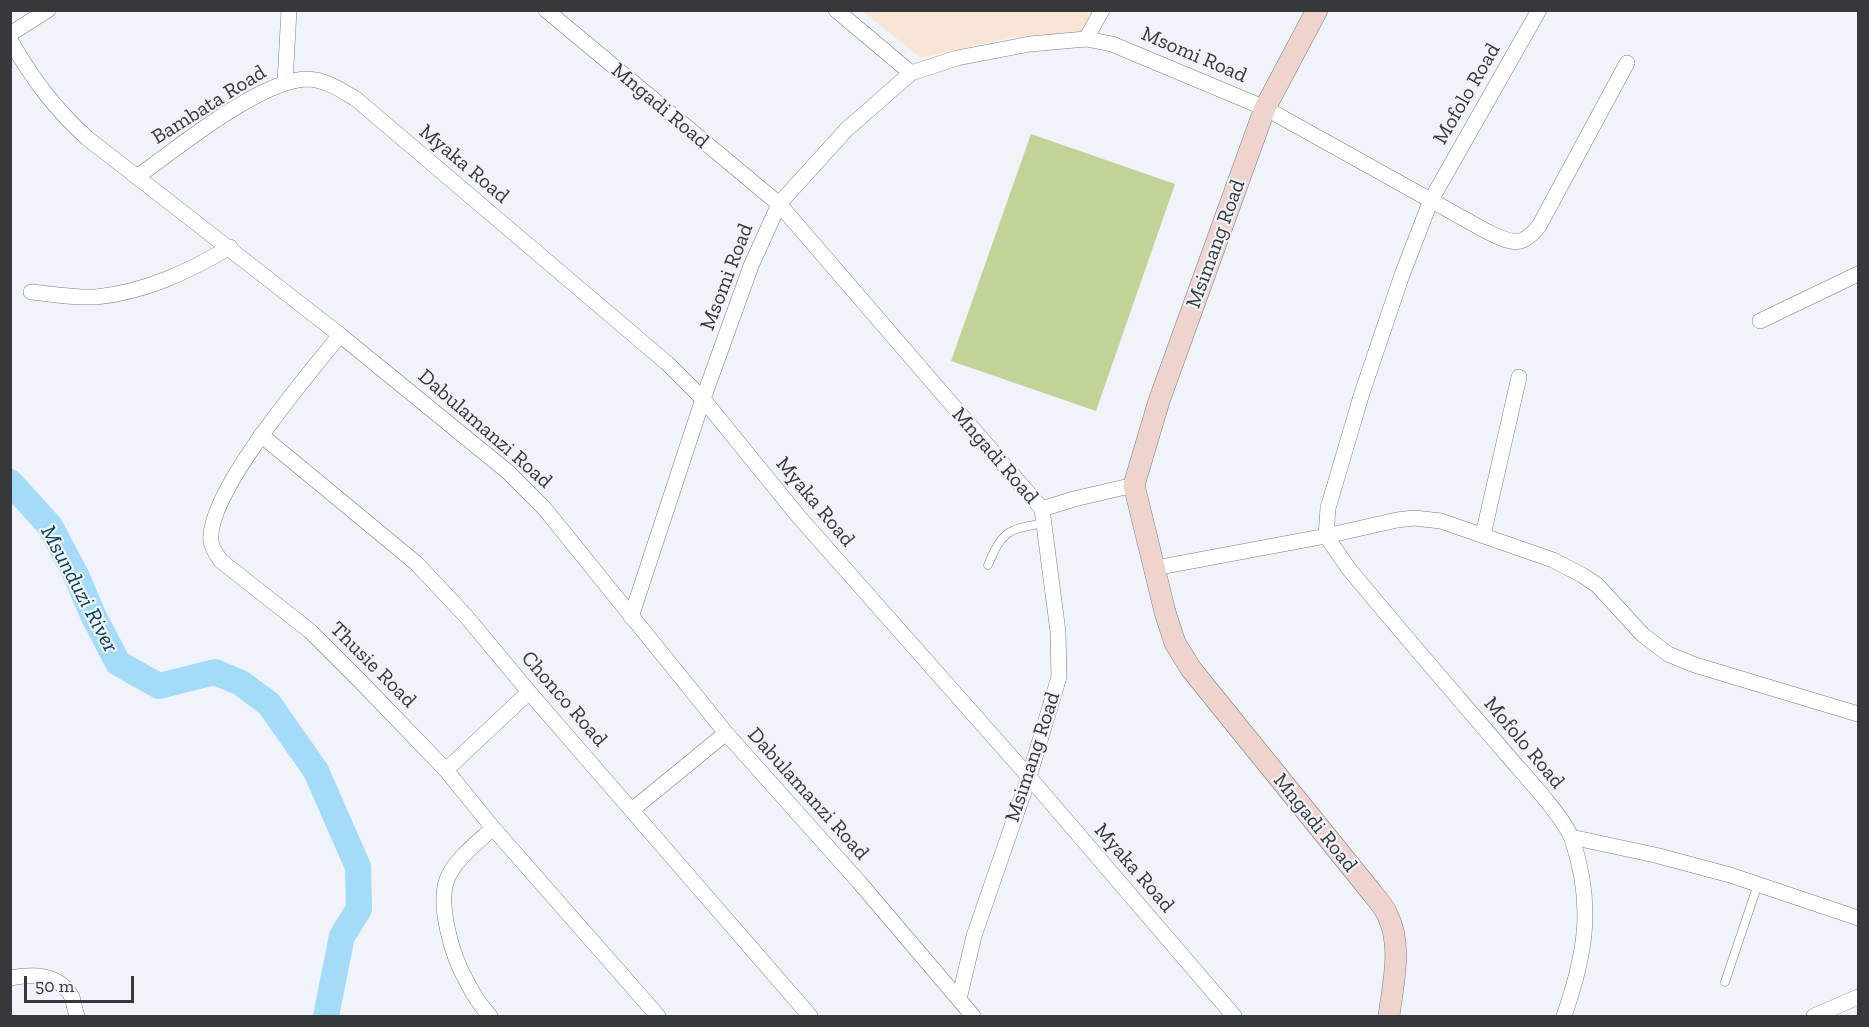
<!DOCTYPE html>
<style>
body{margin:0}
#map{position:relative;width:1869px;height:1027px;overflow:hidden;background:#f0f3f9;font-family:"Zilla Slab",serif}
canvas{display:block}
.frame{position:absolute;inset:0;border:12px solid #37383a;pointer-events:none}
.scale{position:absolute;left:24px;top:976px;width:110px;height:27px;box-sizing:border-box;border:3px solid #37383a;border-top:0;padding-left:8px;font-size:18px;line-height:21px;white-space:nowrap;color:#37383a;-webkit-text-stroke:4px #f0f3f9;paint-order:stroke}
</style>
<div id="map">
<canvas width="1869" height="1027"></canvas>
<div class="frame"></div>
<div class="scale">50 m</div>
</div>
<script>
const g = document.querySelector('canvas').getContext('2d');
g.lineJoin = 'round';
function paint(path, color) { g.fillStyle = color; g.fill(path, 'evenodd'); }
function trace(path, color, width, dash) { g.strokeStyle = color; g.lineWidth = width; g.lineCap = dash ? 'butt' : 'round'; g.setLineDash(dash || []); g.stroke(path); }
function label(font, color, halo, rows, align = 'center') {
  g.font = font + ' "Zilla Slab",serif'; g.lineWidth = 4.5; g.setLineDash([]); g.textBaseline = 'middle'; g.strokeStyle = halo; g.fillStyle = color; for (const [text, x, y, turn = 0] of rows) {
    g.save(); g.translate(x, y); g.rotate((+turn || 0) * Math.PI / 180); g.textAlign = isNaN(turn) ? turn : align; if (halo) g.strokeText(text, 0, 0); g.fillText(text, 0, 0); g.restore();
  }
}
const education = new Path2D(`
 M862,11H1096L1084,33L1007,38L921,58Z`);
const green = new Path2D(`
 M1031,134L1175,184L1096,411L951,361Z`);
const river = new Path2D(`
 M10,482L50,526L76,575L93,615L118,663L159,686L215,672L241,683L269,704L316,771L358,867L359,909L342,936L326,1016`);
const lane = new Path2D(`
 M988,565C1003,530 1007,530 1044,523
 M1725,982L1758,884`);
const street = new Path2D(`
 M546,10L779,204L1042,509
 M836,10L911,73
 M10,34L48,10
 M1086,39L1102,10
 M10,40C32,78 54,108 87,138L340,335L508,472L544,508L726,733L859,882L973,1016
 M285,83L289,10
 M137,177C176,149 259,81 306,79C325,79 341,90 356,99L668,364L703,399L799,517L1029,777L1234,1016
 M31,292C52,294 74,298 96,297C145,292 188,272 230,247
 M1760,321L1858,274
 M340,335C309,374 206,493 211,541C212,549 217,555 221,561L310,631L362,683L446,770L493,828L658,1016
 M261,435L416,563L465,615L529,692L810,1016
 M1042,509L1074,499L1134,485
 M1483,535L1519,377
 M1326,536L1349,569C1401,632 1455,694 1508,756C1525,776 1563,816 1572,839C1594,904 1586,953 1564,1016
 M1326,536L1328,508L1362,393L1402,275L1431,200L1539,10
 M1155,568L1326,536L1397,520L1414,518L1441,521L1553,560L1582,575L1597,585L1643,635L1668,654L1695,665L1858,714
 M631,617L703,399L751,266L779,204L846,130L911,73L957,58L1030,44L1086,39L1112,44L1265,108L1486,231C1510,242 1520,250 1539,226L1627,63
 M446,770L529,692
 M632,810L726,733
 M1571,837L1655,855L1730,875L1858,918
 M10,978C33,974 59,973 72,997C74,1003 75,1011 77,1016
 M959,999L974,936L1029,777L1059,677L1058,632L1042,509
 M490,1016C481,1006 473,994 467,982C453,958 435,901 449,875C458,857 478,842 493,828
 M1814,1016L1858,997`);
const secondary = new Path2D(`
 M1317,10L1265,108L1159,401L1134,485L1165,612L1175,643L1191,669L1373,894C1378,900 1384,907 1387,914C1403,945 1393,983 1389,1016`);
const streetNames = [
 ["Msomi Road",1194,55,23],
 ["Mofolo Road",1467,94,-60],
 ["Bambata Road",209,105,-32],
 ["Mngadi Road",660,106,40],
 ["Myaka Road",464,164,40],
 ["Msimang Road",1216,244,-70],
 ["Msomi Road",727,277,-69],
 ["Dabulamanzi Road",485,429,41],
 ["Mngadi Road",995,456,49],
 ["Myaka Road",815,502,50],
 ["Thusie Road",373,665,45],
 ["Chonco Road",564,699,49],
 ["Mofolo Road",1524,743,50],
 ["Msimang Road",1033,757,-72],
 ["Dabulamanzi Road",808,794,48],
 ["Mngadi Road",1315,823,51],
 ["Myaka Road",1134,868,49]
];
const waterNames = [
 ["Msunduzi River",79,589,62]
];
paint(education, '#f9e5d6');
paint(green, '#c1d397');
trace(river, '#a4dbf8', 26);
trace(lane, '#7a7d82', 9);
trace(street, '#7a7d82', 16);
trace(secondary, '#7a7d82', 22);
trace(lane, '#fff', 8);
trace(street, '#fff', 15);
trace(secondary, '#eed4cc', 21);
label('21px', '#37383a', '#f0f3f9', streetNames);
label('italic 22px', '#024158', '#f0f3f9', waterNames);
</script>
